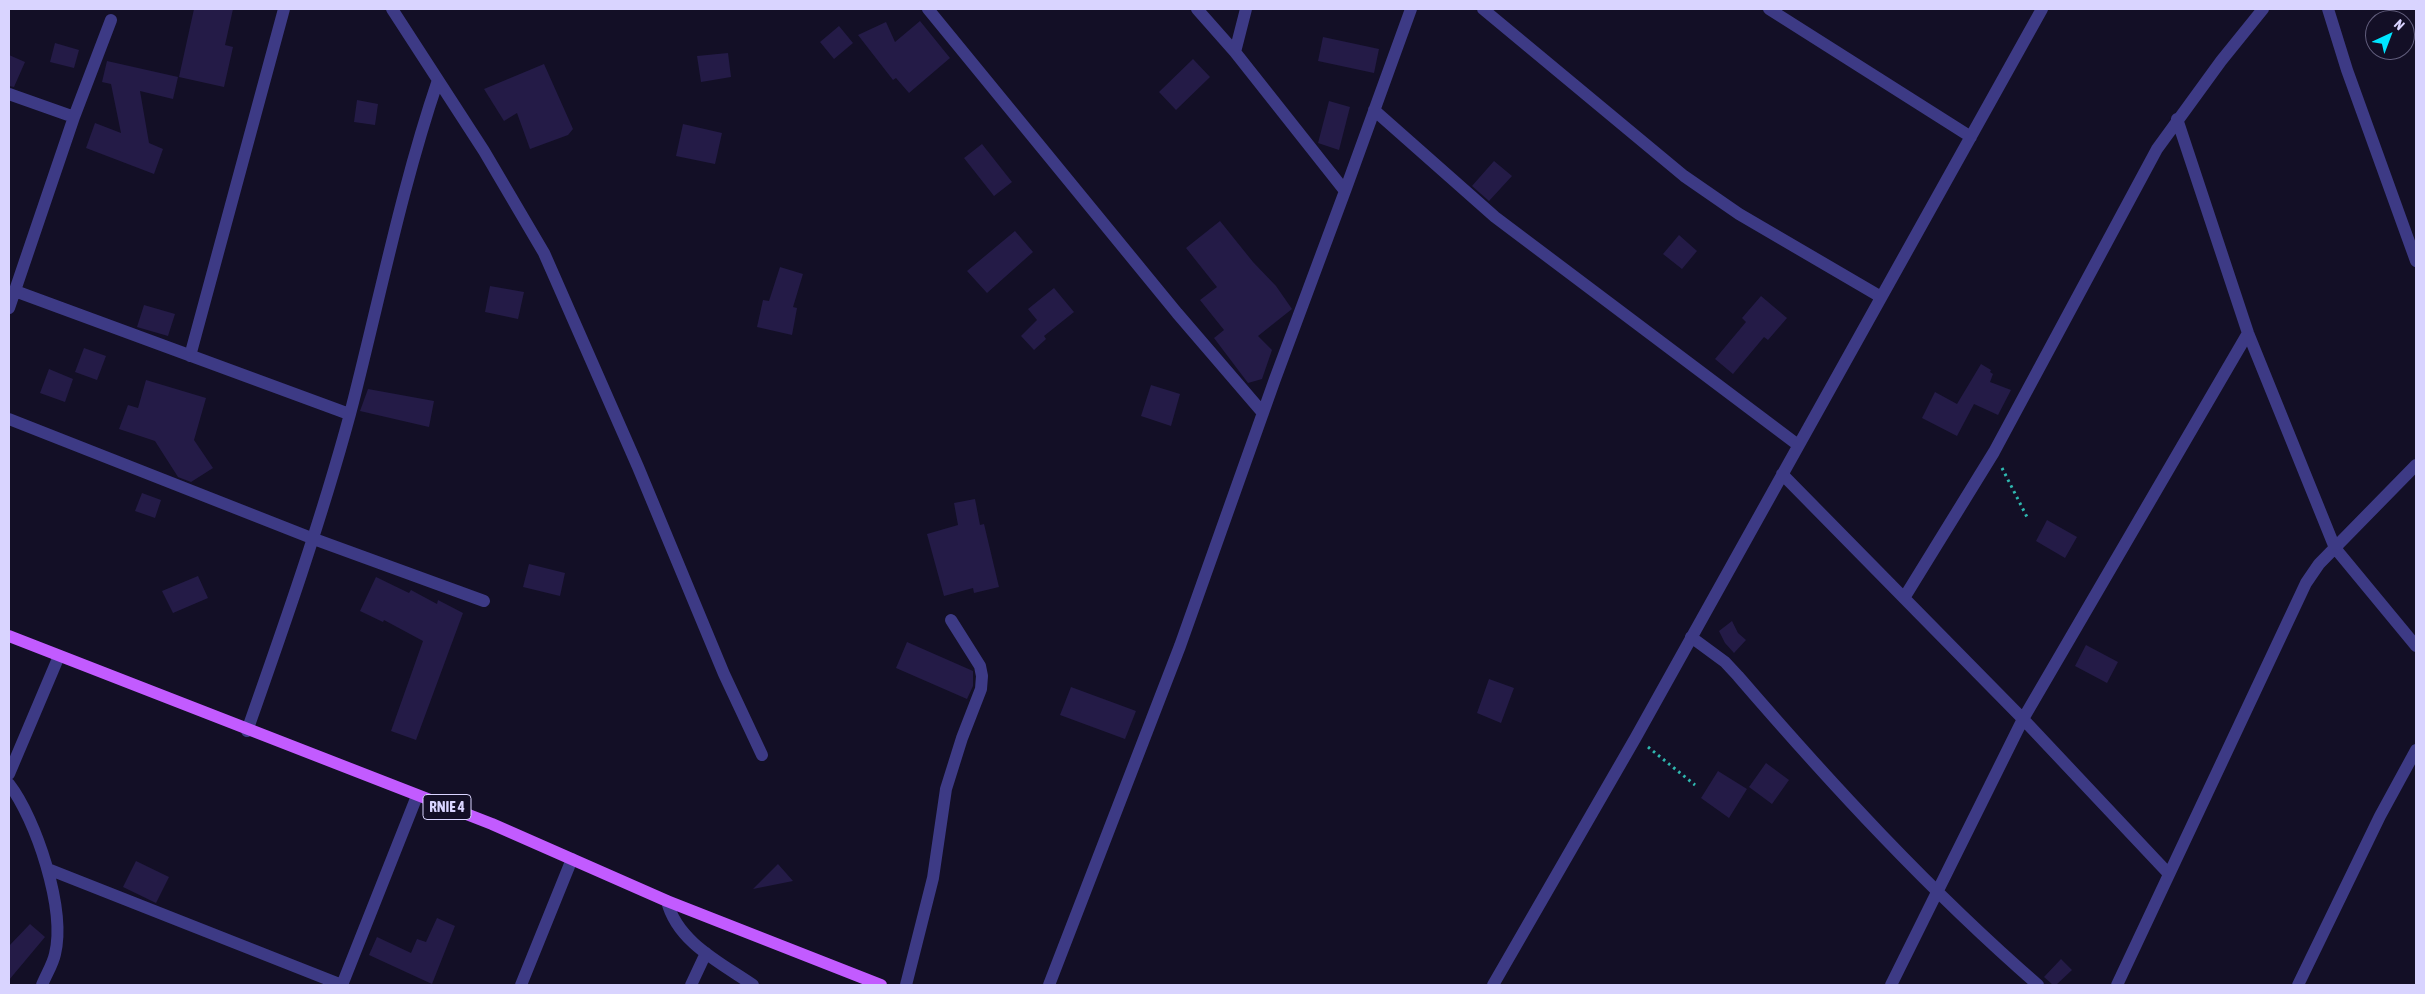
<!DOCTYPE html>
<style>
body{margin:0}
#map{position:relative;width:2425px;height:994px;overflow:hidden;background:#130f26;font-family:"Asap Condensed",sans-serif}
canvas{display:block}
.frame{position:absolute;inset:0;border:10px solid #d9d4ff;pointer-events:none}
.north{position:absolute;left:2365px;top:10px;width:50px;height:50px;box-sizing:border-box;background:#130f26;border:1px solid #625e7d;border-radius:50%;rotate:43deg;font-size:14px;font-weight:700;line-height:20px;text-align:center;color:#d9d4ff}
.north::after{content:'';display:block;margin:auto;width:18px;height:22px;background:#00e5ff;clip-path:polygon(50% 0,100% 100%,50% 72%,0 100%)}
</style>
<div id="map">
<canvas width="2425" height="994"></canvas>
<div class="frame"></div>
<div class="north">N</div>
</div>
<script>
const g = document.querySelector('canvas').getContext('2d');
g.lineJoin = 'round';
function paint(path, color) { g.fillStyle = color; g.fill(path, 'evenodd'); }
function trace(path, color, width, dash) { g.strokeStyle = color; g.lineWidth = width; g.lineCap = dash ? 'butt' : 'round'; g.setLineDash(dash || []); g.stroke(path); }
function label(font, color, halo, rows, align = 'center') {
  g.font = font + ' "Asap Condensed",sans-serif'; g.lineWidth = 4.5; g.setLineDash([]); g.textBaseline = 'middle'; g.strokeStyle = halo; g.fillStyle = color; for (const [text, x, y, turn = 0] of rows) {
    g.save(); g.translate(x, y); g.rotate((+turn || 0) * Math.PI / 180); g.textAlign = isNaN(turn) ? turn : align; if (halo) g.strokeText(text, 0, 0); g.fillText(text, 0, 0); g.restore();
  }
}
const building = new Path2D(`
 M194,9H233L225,45L233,47L224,87L179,77Z
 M920,21L950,58L909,93L896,78L893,80L858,35L886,22L895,42Z
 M839,26L853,43L834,59L820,42Z
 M1323,37L1379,49L1374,73L1318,61Z
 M55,43L79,50L74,68L50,62Z
 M728,53L731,77L701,82L697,56Z
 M9,55L25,62L14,87L9,86Z
 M1193,59L1210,77L1176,110L1159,92Z
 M107,61L178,77L173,99L140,91L149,143L163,149L154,174L86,148L95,123L121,133L111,84L102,82Z
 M544,64L573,129L568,135L530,149L517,113L504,121L484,89Z
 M357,100L378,104L375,125L354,122Z
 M1329,101L1350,107L1339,150L1318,143Z
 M683,124L722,133L715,164L676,156Z
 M982,144L1012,182L994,196L964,158Z
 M1494,161L1512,176L1489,201L1472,186Z
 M1220,221L1253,262L1276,286L1292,309L1258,336L1272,350L1262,379L1248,383L1214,338L1224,330L1200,300L1217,287L1186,248Z
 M1015,231L1033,252L987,293L967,271Z
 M1679,235L1697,251L1682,269L1663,254Z
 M780,267L803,274L793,307L797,308L792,335L757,327L763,300L769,301Z
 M490,286L524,292L518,319L485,312Z
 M1054,288L1074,312L1044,336L1046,339L1034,350L1021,336L1037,320L1028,309Z
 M1761,296L1787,318L1768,340L1764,337L1733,374L1715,359L1746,322L1742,318Z
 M144,305L175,314L168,336L137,327Z
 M84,348L106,356L97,380L75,372Z
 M1981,364L1991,370L1990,372L1993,374L1990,382L2011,390L1998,415L1974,404L1957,436L1922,418L1935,392L1957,404Z
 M49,369L73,379L65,402L40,393Z
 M146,380L206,398L194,440L213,468L191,482L178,477L155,441L119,429L128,405L138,408Z
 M1151,385L1180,394L1171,426L1141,416Z
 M368,389L434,401L429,427L360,411Z
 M142,493L161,500L155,518L135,511Z
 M975,499L980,525L984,524L999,587L974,593L973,588L944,596L927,534L958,525L954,503Z
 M2047,520L2077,537L2065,558L2036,541Z
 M529,564L565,573L560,596L523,587Z
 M198,576L208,598L173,613L162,591Z
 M376,577L409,593L411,590L437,604L438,600L463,613L416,740L391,731L423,641L384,620L383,622L360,611Z
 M1732,621L1738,633L1746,640L1734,653L1725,643L1719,631Z
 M907,642L973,671V686L967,699L896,668Z
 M2086,645L2118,662L2107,683L2075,666Z
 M1489,679L1514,688L1501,723L1477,713Z
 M1071,687L1136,711L1125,739L1060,715Z
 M1766,763L1789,780L1772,804L1749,787Z
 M1718,771L1747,789L1729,818L1701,798Z
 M136,861L169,877L156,903L123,887Z
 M778,864L793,881L753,889Z
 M437,918L455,926L432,984L369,955L377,937L411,953L417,939L426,942Z
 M30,924L45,937L9,980V946Z
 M2061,959L2072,970L2056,985H2053L2044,977Z`);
const path = new Path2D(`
 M2002,468L2028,519
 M1648,747L1695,785`);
const street = new Path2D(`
 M392,9L484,151L544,253L638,467L724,674L762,755
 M928,9L1177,313L1263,413
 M1483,9L1684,176L1739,214L1881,297
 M1769,9L1971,137
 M2328,9L2347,70L2416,261
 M1235,52L1246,9
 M9,94L74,117
 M1374,110L1495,217L1798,445
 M2177,119L2248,333L2335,548L2416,646
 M1345,191L1411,9
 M15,291L349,414
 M9,308L74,117L111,20
 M190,356L284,9
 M9,419L314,539L484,601
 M1782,474L2023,719L2168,873
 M1904,598L1994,452L2157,149L2221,61L2263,9
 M1691,637L1725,662L1738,676C1832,785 1930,891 2038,985
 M247,731C284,626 321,521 350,414C379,302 401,189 438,80
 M9,774L59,656
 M9,784C36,819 66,909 55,954C53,964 46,975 42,985
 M48,869L342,985
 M667,901C677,942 721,963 753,985
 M342,985L417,796
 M521,985L572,859
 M691,985L706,953
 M906,985L933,878L946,789L962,738L981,689L982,676L980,666L951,620
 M1049,985L1180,646L1275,379L1345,191L1235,52L1197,9
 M1493,985L1636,737L2042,9
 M1891,985L2023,719L2248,333
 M2117,985L2306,583L2319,564L2416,465
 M2298,985L2380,816L2416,750`);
const primary = new Path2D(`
 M9,636L492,824L667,901L881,985`);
const shields = [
 [447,807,48]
];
const shieldNames = [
 ["RNIE 4",447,807]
];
paint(building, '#241b47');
trace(path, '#2fb8b0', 3, [2.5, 4]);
trace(street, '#3d3a85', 12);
trace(primary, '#c25bff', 12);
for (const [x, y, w] of shields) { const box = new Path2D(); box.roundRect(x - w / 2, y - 12.5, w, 25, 4); g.fillStyle = '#130f26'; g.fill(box); trace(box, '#d9d4ff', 1); }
label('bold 15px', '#d9d4ff', null, shieldNames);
</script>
